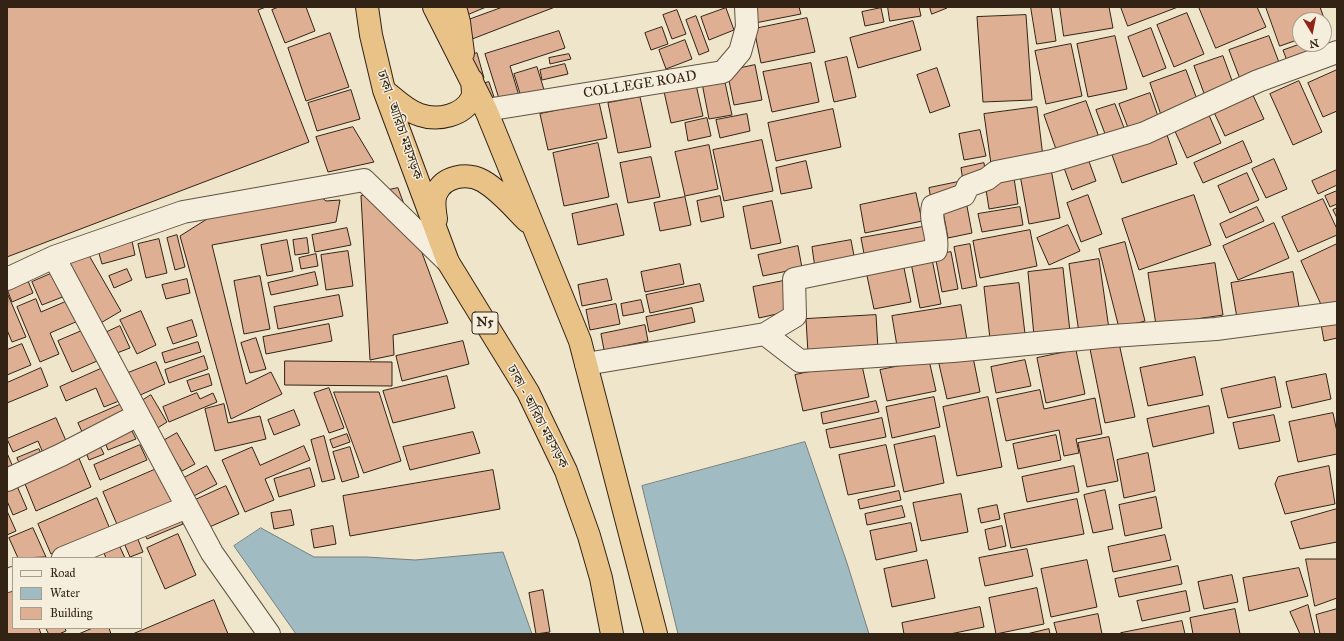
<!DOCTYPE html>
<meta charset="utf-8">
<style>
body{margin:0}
#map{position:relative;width:1344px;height:641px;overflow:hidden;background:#efe5cb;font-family:"IM FELL Great Primer",serif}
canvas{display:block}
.frame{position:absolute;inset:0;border:8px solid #322315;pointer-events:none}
.legend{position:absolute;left:12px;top:557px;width:130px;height:72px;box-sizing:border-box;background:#f5eedd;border:1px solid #a79d8d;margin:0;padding:5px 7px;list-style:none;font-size:12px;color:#322315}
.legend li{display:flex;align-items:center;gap:8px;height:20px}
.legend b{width:20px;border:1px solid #a79d8d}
.north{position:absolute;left:1292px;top:12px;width:40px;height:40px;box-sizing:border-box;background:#f5eedd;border:1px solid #a79d8d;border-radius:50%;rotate:170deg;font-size:11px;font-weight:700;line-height:16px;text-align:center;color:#322315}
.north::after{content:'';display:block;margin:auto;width:14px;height:18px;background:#8f2418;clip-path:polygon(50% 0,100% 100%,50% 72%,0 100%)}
</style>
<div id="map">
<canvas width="1344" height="641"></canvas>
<div class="frame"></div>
<ul class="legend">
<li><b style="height:5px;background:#f5eedd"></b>Road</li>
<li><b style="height:11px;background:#a0bcc2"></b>Water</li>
<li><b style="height:11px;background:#dfaf93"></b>Building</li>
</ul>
<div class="north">N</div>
</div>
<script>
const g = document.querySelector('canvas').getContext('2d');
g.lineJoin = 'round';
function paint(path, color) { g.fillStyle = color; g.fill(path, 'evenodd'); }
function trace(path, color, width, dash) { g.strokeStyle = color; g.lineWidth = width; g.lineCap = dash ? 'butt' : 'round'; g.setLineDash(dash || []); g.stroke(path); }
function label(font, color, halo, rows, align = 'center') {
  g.font = font + ' "IM FELL Great Primer","Noto Serif Bengali",serif'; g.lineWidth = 3; g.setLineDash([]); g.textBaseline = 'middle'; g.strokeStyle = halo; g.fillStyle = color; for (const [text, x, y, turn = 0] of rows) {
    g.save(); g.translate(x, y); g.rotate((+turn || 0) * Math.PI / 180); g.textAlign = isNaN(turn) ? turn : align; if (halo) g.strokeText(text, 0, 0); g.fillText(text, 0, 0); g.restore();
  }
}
const water = new Path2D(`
 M805,442L847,563L869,634H678L642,486Z
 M261,528L314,557H366L415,560L503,552L532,634H296L234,546Z`);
const building = new Path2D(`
 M7,7H266L258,10L309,142L7,257Z
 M279,7H306L315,31L285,43L272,10Z
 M456,7H486L460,18Z
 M503,7H555L467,41L460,23Z
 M752,7H799L801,14L755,23Z
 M888,7H919L921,16L890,21Z
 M930,7H947V8L932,14Z
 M1031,7H1051L1056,41L1037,44Z
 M1060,7H1109L1113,28L1064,36Z
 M1121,7H1178L1128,26Z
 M1199,7H1257L1266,27L1216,48Z
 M1266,7H1320L1328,29L1324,31V20H1300V39L1280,46Z
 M726,8L734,30L709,40L701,17Z
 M881,8L884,22L865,26L862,12Z
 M677,10L686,34L672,39L663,15Z
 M1187,13L1204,54L1174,67L1157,25Z
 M1026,15L1032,100L983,102L977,17Z
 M696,16L709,51L699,55L686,20Z
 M807,18L815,52L761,63L754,29Z
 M913,21L921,50L858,68L850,38Z
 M662,27L668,44L651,50L645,33Z
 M1151,28L1166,68L1143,77L1128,37Z
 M559,31L565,48L510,66L520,99L501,105L485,54Z
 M330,33L349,87L306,101L288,48Z
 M1115,36L1127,89L1088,97L1077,44Z
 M1269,36L1280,65L1240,79L1229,50Z
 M685,40L692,59L666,69L659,50Z
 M1324,43L1325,47L1287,61L1283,50L1300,44Z
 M1071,44L1082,96L1046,104L1035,51Z
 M477,53L484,78L476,80L468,56Z
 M569,54L571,59L550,64L549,58Z
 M1223,56L1234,86L1205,96L1194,66Z
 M847,57L856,97L834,102L825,62Z
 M811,63L819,102L772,112L763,72Z
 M565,64L568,74L542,80L540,70Z
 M755,65L762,100L734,105L727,71Z
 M537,67L545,93L522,100L514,74Z
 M937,68L950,106L930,113L917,75Z
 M1186,70L1198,102L1161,115L1150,83Z
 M1337,70V111L1323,117L1308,83Z
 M723,73L732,115L709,119L701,78Z
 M695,80L703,116L671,123L663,87Z
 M1299,81L1322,132L1293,145L1270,94Z
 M489,82L496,103L477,85Z
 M351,90L360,119L317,131L308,103Z
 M1251,91L1264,119L1225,136L1212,108Z
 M1150,93L1160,122L1130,133L1119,104Z
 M640,97L651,147L618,153L608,103Z
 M1086,101L1100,140L1058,155L1044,115Z
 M599,102L607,138L548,150L540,114Z
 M1115,104L1126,133L1107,139L1096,110Z
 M1037,107L1043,157L991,164L984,114Z
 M833,109L841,147L776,161L768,123Z
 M1208,113L1221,143L1187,158L1174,129Z
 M747,114L750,131L720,138L716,120Z
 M707,118L711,136L688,141L685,123Z
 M353,127L374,162L328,172L316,137Z
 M980,130L986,156L964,160L959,134Z
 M1166,132L1177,164L1122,183L1111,152Z
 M762,140L773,191L724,201L713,150Z
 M1243,141L1252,162L1203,183L1194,163Z
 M598,143L609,197L564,206L553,153Z
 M709,145L718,189L685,196L675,152Z
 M1087,156L1096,181L1072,190L1063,165Z
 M651,157L660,197L628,203L620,163Z
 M1274,159L1287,189L1266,198L1252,169Z
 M806,161L812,188L781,194L776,168Z
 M984,163L986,176L963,181L961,168Z
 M1051,169L1060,218L1029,224L1020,175Z
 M1337,170V185L1318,194L1312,181Z
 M1247,173L1259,200L1230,213L1218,186Z
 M1014,178L1018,204L989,209L985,183Z
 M958,182L961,194L931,200L929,188Z
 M398,188L448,323L393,335L394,355L370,360L361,196Z
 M1337,191V204L1330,207L1325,196Z
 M916,193L922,221L865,233L860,205Z
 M1088,195L1102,234L1081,242L1067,203Z
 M1194,195L1211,245L1139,270L1122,219Z
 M720,196L724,217L701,222L697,201Z
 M321,197L326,201L340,200L336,222L212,245L246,384L271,372L282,394L231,419L180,236L207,219Z
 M685,197L691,225L660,231L654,203Z
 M1323,199L1337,229V235L1298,252L1282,217Z
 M772,201L781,243L751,249L743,207Z
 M966,201L972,233L948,238L942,206Z
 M617,204L624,235L578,245L572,214Z
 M1020,207L1023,225L982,232L978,214Z
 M1257,207L1264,221L1226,238L1220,224Z
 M1337,208V218L1333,210Z
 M1274,223L1289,258L1238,280L1223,246Z
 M1068,225L1080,251L1049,265L1037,238Z
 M928,226L931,247L865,259L861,238Z
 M347,228L351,245L315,252L312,235Z
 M1030,230L1037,266L980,278L973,241Z
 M177,235L185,267L175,270L167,238Z
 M307,238L309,253L295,255L293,240Z
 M159,239L167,273L146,278L138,244Z
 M287,240L293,271L267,276L261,245Z
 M851,240L855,261L815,268L812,247Z
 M132,241L135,255L102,264L98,250Z
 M1125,242L1145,321L1119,328L1099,249Z
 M970,244L977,286L962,289L954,247Z
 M1337,244V305L1324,311L1301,261Z
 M798,246L802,268L763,276L758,255Z
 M348,251L353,286L326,290L321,255Z
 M87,252L121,311L99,324L65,265Z
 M951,252L958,289L942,292L935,255Z
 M316,254L318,266L301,269L299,258Z
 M932,259L941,304L920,308L911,263Z
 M1099,259L1109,329L1079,333L1069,264Z
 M903,263L911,302L874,309L866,271Z
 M1215,263L1223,315L1156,325L1148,273Z
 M680,264L684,284L645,292L641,272Z
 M1063,268L1070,332L1034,336L1028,272Z
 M127,269L132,280L114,288L109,276Z
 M55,272L65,296L42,305L32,282Z
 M315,272L318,285L271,295L268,283Z
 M1293,272L1299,307L1237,318L1231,283Z
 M260,276L270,329L244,334L234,281Z
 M187,279L190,293L166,299L162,285Z
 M607,279L612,300L582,306L578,285Z
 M28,281L33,293L12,302L7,289Z
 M783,281L790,311L759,318L753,287Z
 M1019,283L1025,334L990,339L984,287Z
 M700,284L704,301L650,313L646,295Z
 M8,295L26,337L12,342L7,330Z
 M339,295L343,316L278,329L274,307Z
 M36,299L41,312L69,300L78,321L50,333L59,354L40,362L17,307Z
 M641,300L644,312L623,316L621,304Z
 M616,304L620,324L590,330L586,310Z
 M961,305L967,340L898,352L892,316Z
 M692,308L695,322L649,332L646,317Z
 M141,311L156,345L137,354L120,320Z
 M876,315L878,349L808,353L806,319Z
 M192,320L197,336L173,344L167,328Z
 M1337,321V338L1324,341L1321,324Z
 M329,324L332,341L266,354L263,337Z
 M645,325L648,341L604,350L601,334Z
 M120,326L130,348L117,353L107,332Z
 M84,330L97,361L72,372L58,341Z
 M256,338L266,369L250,373L241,343Z
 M463,341L469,364L402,381L396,356Z
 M198,342L201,352L165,363L162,353Z
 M1119,343L1135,417L1105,423L1090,349Z
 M22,344L31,365L7,375V350Z
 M1076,350L1085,394L1046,403L1037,358Z
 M204,356L208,369L169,383L165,370Z
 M973,357L980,392L947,399L939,364Z
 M1195,357L1203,395L1148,406L1140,368Z
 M929,360L936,391L887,401L880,370Z
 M1025,360L1031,386L996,393L991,367Z
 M285,361L392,362V386L285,385Z
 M861,361L869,397L803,411L795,375Z
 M156,362L165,384L138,396L128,373Z
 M105,367L119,401L104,407L96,388L66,401L60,387Z
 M41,368L48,386L7,403V383Z
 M209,374L212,385L191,392L187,381Z
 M1326,374L1331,399L1292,408L1286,382Z
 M447,376L455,408L393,423L383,391Z
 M1275,377L1281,407L1228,418L1221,389Z
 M329,388L344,428L329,433L314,393Z
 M1040,390L1044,409L1095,398L1102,434L1076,439L1079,453L1064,456L1059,430L1006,441L997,399Z
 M334,392H379L401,461L364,473Z
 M197,393L200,399L213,393L217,402L169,422L163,407Z
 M151,395L167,422L156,429L140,402Z
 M934,397L940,427L892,438L886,407Z
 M988,397L1002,467L957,476L943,407Z
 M876,401L879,412L823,424L821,413Z
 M124,403L129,415L83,434L78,423Z
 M224,404L228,423L260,416L266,439L215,451L205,409Z
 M1209,406L1214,433L1153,447L1147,419Z
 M294,410L300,425L274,435L268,420Z
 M1333,413L1337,432V454L1298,462L1289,422Z
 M1274,415L1280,441L1239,449L1233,423Z
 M56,418L67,443L43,453L38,441L13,452L7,439Z
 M882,418L886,437L830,448L826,430Z
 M131,429L136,439L108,450L104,440Z
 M473,432L480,453L410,470L403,447Z
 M177,433L195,464L182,471L163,441Z
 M347,434L350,442L333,448L330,440Z
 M1056,435L1061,460L1018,469L1013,444Z
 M324,436L335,479L322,482L311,440Z
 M935,436L944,483L904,492L894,445Z
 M1109,437L1118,481L1087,487L1078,443Z
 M99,444L104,454L89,460L85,450Z
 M140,445L147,460L100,480L94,465Z
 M886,445L895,486L848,495L839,455Z
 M304,446L310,460L265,479L274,500L245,512L222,460L252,447L260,465Z
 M350,447L359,477L342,482L333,452Z
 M39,449L43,458L21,468L17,458Z
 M7,453L15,472L7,475Z
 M1148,453L1155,491L1124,498L1117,460Z
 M78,456L91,487L36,511L23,479Z
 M207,466L217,484L190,498L180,480Z
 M1074,466L1079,492L1027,502L1022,477Z
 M1329,466L1335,504L1285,514L1275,484L1278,477Z
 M161,467L177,504L119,529L103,492Z
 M310,468L315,486L279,497L274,479Z
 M493,470L500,509L350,536L343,496Z
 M17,486L27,509L13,515L7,501V491Z
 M226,486L239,514L205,529L193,501Z
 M1105,490L1113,529L1093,533L1084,495Z
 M899,491L901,500L860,509L858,500Z
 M961,494L968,532L921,541L913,503Z
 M1156,497L1162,528L1125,536L1119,505Z
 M97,498L110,529L51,554L38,524Z
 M1077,499L1084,534L1011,548L1004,514Z
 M997,505L1000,519L981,523L978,509Z
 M902,506L905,517L867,525L865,514Z
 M1337,509V542L1300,549L1291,522Z
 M291,510L294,525L274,529L271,513Z
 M7,511L16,531L7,535Z
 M179,515L183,524L147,539L143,531Z
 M911,523L917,551L876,560L870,531Z
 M333,526L336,544L314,548L311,530Z
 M1002,526L1006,546L989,550L985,530Z
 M33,528L46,557L18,558L9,538Z
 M178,534L196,575L165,589L147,548Z
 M1165,535L1171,560L1113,572L1108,547Z
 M137,537L143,552L130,557L124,543Z
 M120,547L125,558H106L104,553Z
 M1027,549L1033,576L985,586L979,558Z
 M1306,559H1337V598L1315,606Z
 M927,560L935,598L892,607L884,569Z
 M1087,560L1097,607L1051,617L1041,569Z
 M1178,566L1182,584L1119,597L1115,579Z
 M1299,568L1308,596L1249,611L1243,578Z
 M1232,575L1238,602L1204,609L1198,582Z
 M13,586V628H39L41,634H7V589Z
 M1037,588L1044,624L996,634L989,598Z
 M543,590L550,632L536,634L529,593Z
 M1186,591L1190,611L1142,621L1137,601Z
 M214,600L228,634H133Z
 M1308,605L1315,634H1300L1290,612Z
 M980,607L984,627L950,634H904L902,623Z
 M1235,609L1240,634H1193L1190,618Z
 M1337,609V634H1320L1316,615Z
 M1098,614L1102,634H1057L1054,623Z
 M1182,621L1185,634H1122L1121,633Z
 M46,628H65L66,631L59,634H49Z
 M93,628H109L111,634H79Z
 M1049,629L1050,634H1027Z`);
const street = new Path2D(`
 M486,110L723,72L740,52L747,27L746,7
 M54,257L212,553L269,634
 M7,279L54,257L183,212L364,180L448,262
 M765,334L795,316L794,279L936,250C939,235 929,221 933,206L964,195L968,186L987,179L996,172L1052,161L1145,133L1258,81L1337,52
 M586,364L765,334L800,361L953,351L1112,336L1216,329L1337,313
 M7,480L61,455L138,415
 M63,558L187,507
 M7,581L13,578`);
const highway = new Path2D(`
 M367,7L371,35L384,90L448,262L528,392L566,471L589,536L601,578L612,634
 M434,7L486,110L580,341L656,634
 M455,7L459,22L463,53
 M385,91C396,100 407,111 420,115C438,121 463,116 472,98C474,93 472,85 472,80
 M436,219C435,212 433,201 436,194C443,176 467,172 483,181C500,191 513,207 527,221`);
const shields = [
 [485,323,26]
];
const shieldNames = [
 ["N5",485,323]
];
const streetNames = [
 ["COLLEGE ROAD",640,85,-9],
 ["ঢাকা - আরিচা মহাসড়ক",399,125,71],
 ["ঢাকা - আরিচা মহাসড়ক",537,417,62]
];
paint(water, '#a0bcc2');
trace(water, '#747f7d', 1);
paint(building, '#dfaf93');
trace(building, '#322315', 1);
trace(street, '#615442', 24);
trace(highway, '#322315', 24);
trace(street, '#f5eedd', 22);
trace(highway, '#e8c286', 22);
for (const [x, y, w] of shields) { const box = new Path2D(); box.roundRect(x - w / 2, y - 11, w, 22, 3); g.fillStyle = '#f5eedd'; g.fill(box); trace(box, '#322315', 1); }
label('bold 13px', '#322315', null, shieldNames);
label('14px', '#322315', '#f5eedd', streetNames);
</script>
